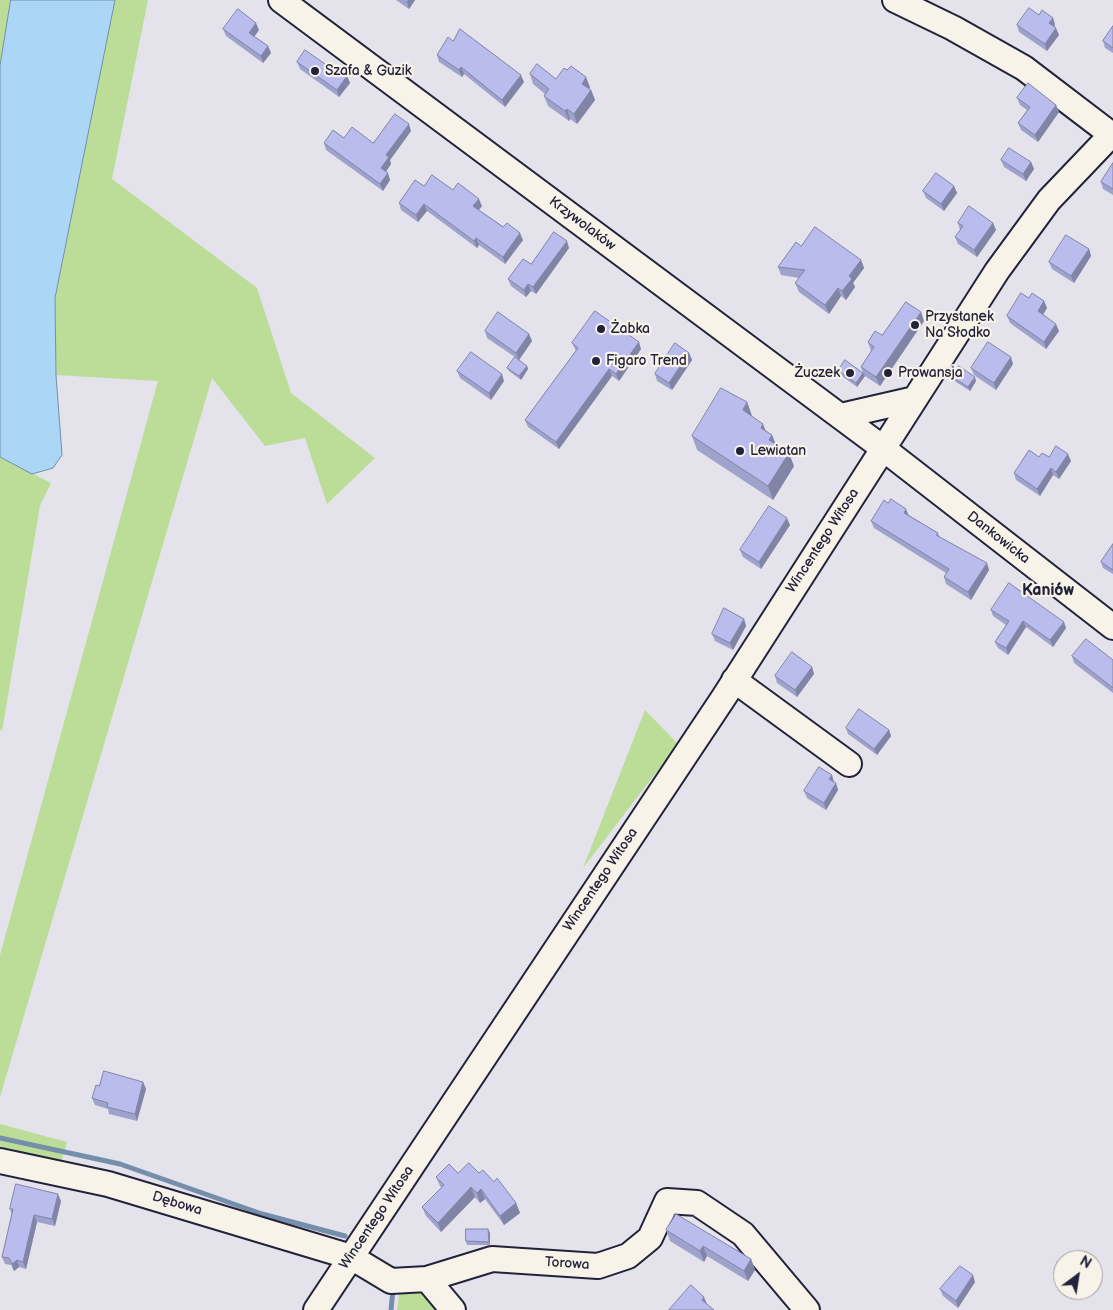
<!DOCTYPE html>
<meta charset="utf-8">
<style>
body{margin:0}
#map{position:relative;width:1113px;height:1310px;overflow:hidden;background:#e4e2ea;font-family:"Balsamiq Sans",sans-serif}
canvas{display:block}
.north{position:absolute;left:1053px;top:1250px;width:50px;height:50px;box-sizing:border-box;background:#f7f3e8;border:1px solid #a29fa3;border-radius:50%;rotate:31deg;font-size:14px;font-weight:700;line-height:20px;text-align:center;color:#22223b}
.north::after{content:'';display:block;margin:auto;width:18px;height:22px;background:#22223b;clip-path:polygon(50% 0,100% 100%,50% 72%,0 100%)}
</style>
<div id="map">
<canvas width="1113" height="1310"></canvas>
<div class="north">N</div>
</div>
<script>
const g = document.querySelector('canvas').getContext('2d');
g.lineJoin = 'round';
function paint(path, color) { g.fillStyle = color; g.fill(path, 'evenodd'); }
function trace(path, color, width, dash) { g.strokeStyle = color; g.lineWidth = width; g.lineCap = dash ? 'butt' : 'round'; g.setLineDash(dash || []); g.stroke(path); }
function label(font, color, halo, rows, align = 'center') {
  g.font = font + ' "Balsamiq Sans",sans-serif'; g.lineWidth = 4.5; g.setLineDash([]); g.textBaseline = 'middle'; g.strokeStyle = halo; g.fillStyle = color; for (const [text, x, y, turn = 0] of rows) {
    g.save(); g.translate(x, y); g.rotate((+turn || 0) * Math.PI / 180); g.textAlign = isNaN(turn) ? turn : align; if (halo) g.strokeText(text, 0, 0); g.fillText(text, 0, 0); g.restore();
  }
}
const green = new Path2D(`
 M0,0H11L0,66Z
 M115,0H148L112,179L257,288L291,393L375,458L327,504L305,438L265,446L212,378L0,1097V955L158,381L56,375L55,298Z
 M0,457L51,483L40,506L2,731L0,729Z
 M645,710L678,744L583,868Z
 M0,1124L67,1142L60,1165L0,1153Z
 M400,1289L428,1292L441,1310H397Z`);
const water = new Path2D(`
 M11,0H115L55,298L56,375L62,455L53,468L32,474L0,457V66Z`);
const stream = new Path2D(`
 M0,1138L120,1164L262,1214L345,1236
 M391,1310L393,1289`);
const minor = new Path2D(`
 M281,0L876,443L1113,627
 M895,0L953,28L1024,68L1112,135
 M841,416L915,399
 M734,680L849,764
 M0,1161L108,1184L351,1257L391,1281L427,1279L492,1259L598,1266L628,1256L650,1238L667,1201L697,1203L743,1234L807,1310
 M427,1279L453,1310
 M316,1310L724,697L997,271L1049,200L1113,133`);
const wall = new Path2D(`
 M396,0H415L409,9Z
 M1039,15L1053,18L1055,25L1054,26L1059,35L1047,51L1019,32L1017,25Z
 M1113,26V53L1105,48L1103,41Z
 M223,29L259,30L254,36L268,46L271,53L263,63L226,36Z
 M437,55L524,82L505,107L464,74L462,77L439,62Z
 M297,62L328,66L347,76L350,83L339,97L300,69Z
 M530,74L556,79L590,87L589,89L591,90L595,100L577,124L570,119L569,121L548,106L544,96L545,94L533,84Z
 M1017,98L1056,105L1059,112L1038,142L1021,130L1018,123L1027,110L1020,105Z
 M411,131L390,160L391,164L386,172L390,180L383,191L326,150L324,143H373Z
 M1001,160L1031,162L1034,169L1026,181L1004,167Z
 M1113,163V195L1103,189L1101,182Z
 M424,186L453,190L482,206L479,210L523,240L505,264L479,245L477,248L427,211L418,222L401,210L399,203Z
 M954,186L957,193L944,211L926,198L923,191Z
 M958,223H993L996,230L977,257L958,244L955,237L960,230Z
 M801,246L861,260L864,268L853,283L855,287L846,300L841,296L829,314L799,292L795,283L799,278L781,275L778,267Z
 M569,248L536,294L531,291L526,297L511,286L508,279L531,264Z
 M1089,249L1091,256L1074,283L1052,269L1049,262Z
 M1029,298L1044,301L1047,308L1043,314L1059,331L1046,349L1010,323L1007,316Z
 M924,321L880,386L865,376L857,387L839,374L838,371L863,373L861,367L871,351L868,342Z
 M485,331L529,334L532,341L519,360L527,366L528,369L521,380L509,371L507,368L515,357L487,338Z
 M572,343L641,349L619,381L612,376L559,449L528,427L525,420L576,351Z
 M689,353L692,360L672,390L657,381L655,374Z
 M1013,364L996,390L974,375L971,368Z
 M457,371L504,381L491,400L460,378Z
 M952,377L976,381L970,391L953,380Z
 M747,402L752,416L766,431L772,435L776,444L794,466L773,500L697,450L692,436Z
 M1049,457L1071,461L1059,479L1053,475L1040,496L1016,480L1014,473Z
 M909,515L938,533L940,538L989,570L971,600L946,584L944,577L946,573L874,528L871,521Z
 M790,525L761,569L743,557L740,550Z
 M1113,544V574L1103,568L1101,562Z
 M991,610L1066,628L1053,647L1026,627L1008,655L998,648L995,642L1006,625L993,616Z
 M744,619L746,626L733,650L715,641L712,634Z
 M1072,656L1113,660V693L1074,663Z
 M812,667L814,674L797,697L777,683L775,676Z
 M846,728L889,730L891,736L877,755L848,734Z
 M834,782L838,790L826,810L807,798L804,791Z
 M143,1082L146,1089L137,1121L109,1114L108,1109L95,1105L92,1098L99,1086Z
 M458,1173H479L516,1203L520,1213L504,1225L485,1199L480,1203L475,1197L441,1232L426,1216L422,1207L442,1188L440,1186L436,1177Z
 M61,1201L55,1226L37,1222L26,1269L19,1267L14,1271L11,1265L5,1264L2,1257L12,1215L10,1209Z
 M488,1229L490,1233V1245H467L466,1241Z
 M666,1230L751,1259L755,1270L748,1281L707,1256L704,1262L670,1241Z
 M975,1282L958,1308L943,1296L940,1289Z`);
const shadedWall = new Path2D(`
 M408,0H415L409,9L407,2Z
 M1053,18L1055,25L1052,30L1049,23Z
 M256,23L259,30L252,40L249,33Z
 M1056,28L1059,35L1047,51L1045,44Z
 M268,46L271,53L263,63L261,56Z
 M461,67L464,74L462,77L459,70Z
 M521,75L524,82L505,107L502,100Z
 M347,76L350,83L339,97L337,90Z
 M586,77L590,87L585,94L582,84Z
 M591,90L595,100L577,124L574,114Z
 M1056,105L1059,112L1038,142L1035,135Z
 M567,109L570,119L569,121L565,111Z
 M409,124L411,131L390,160L391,164L383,175L381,168L386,155Z
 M1031,162L1034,169L1026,181L1023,174Z
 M388,173L390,180L383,191L380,184Z
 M954,186L957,193L944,211L941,204Z
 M479,199L482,206L476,213L473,206Z
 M424,204L427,211L418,222L416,215Z
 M993,223L996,230L977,257L974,250Z
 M520,233L523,240L505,264L503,257Z
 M476,238L479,245L477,248L474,241Z
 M567,241L569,248L536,294L533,287Z
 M1089,249L1091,256L1074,283L1071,276Z
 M861,260L864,268L853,283L855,287L846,300L842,291L849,276Z
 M528,284L531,291L526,297L524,290Z
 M838,288L841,296L829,314L825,305Z
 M1044,301L1047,308L1041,318L1038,311Z
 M921,312L924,321L880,386L876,377Z
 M1056,324L1059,331L1046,349L1044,342Z
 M529,334L532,341L519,360L516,353Z
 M639,342L641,349L619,381L616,374Z
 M689,353L692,360L672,390L669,383Z
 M1011,357L1013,364L996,390L994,383Z
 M527,366L528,369L521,380L519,376Z
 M609,369L612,376L559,449L556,442Z
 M863,373L865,376L857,387L856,383Z
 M502,374L504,381L491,400L489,393Z
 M975,377L976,381L970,391L968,387Z
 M747,402L752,416L743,410Z
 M763,424L768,437L761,428Z
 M772,435L777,449L769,440Z
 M789,453L794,466L773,500L768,486Z
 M1068,454L1071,461L1059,479L1056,472Z
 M1051,468L1053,475L1040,496L1037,489Z
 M906,509L909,516L904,513Z
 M787,518L790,525L761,569L759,562Z
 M987,563L989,570L971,600L968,592Z
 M744,619L746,626L733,650L730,643Z
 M1023,621L1026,627L1008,655L1006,648Z
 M1064,622L1066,628L1053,647L1050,640Z
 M812,667L814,674L797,697L795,690Z
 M889,730L891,736L877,755L874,749Z
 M832,775L834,782L829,779Z
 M836,783L838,790L826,810L824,803Z
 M143,1082L146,1089L137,1121L135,1114Z
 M471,1187L475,1197L441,1232L438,1223Z
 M481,1189L485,1199L480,1203L477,1193Z
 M58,1194L61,1201L55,1226L52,1219Z
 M516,1203L520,1213L504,1225L500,1216Z
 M34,1215L37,1222L26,1269L23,1262Z
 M488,1229L490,1233V1245L489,1242Z
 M703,1246L707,1256L704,1262L700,1251Z
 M751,1259L755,1270L748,1281L744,1271Z
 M17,1260L19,1267L14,1271L12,1264Z
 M973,1275L975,1282L958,1308L956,1301Z
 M704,1297L707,1304L704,1307L702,1300Z`);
const building = new Path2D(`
 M1029,8L1039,15L1042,10L1053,18L1049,23L1056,28L1045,44L1017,25Z
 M238,9L256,23L249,33L268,46L261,56L223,29Z
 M1113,26V48L1103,41Z
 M460,29L521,75L502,100L461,67L459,70L437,55L448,37L453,41Z
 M305,50L328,66L330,63L347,76L337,90L297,62Z
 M537,64L556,79L564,68L567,70L571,66L586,77L582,84L591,90L574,114L567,109L565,111L544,96L549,89L530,74Z
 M1028,83L1056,105L1035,135L1018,123L1030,107L1017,98Z
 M395,114L409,124L386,155L389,157L381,168L388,173L380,184L324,143L333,130L344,138L352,127L373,143Z
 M1009,148L1031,162L1023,174L1001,160Z
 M1113,163V189L1101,182Z
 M936,173L954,186L941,204L923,191Z
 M432,175L453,190L458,183L479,199L473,206L503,227L507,223L520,233L503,257L476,238L474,241L424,204L416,215L399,203L415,180L424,186Z
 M969,206L993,223L974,250L955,237L963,226L958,223Z
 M815,227L861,260L849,276L852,279L842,291L838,288L825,305L795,283L805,270L778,267L796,242L801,246Z
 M554,232L567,241L533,287L528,284L524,290L508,279L523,259L531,264Z
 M1066,235L1089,249L1071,276L1049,262Z
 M1021,293L1029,298L1032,293L1044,301L1038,311L1056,324L1044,342L1007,316Z
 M906,302L921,312L876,377L861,367L874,347L868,342L875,331L882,335Z
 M595,311L639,342L616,374L609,369L556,442L525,420L578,348L572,343Z
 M498,312L529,334L516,353L485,331Z
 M988,342L1011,357L994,383L971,368Z
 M675,343L689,353L669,383L655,374Z
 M471,352L502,374L489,393L457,371Z
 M515,357L527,366L519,376L507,368Z
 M845,360L863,373L856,383L838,371Z
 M959,366L975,377L968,387L952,377Z
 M721,388L747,402L743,410L763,424L761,428L772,435L769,440L789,453L768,486L692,436Z
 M1056,446L1068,454L1056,472L1051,468L1037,489L1014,473L1029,450L1039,457L1042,453L1049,457Z
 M891,499L906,509L904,513L938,533L936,535L987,563L968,592L944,577L949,569L871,521L884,500L888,503Z
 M769,506L787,518L759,562L740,550Z
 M1113,544V570L1101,562Z
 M1009,583L1064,622L1050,640L1023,621L1006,648L995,642L1009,621L991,610Z
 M724,608L744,619L730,643L712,634Z
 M1086,639L1113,660V688L1072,656Z
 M792,652L812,667L795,690L775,676Z
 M859,709L889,730L874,749L846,728Z
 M819,767L832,775L829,779L836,783L824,803L804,791Z
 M104,1071L143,1082L135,1114L107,1107L108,1103L92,1098L96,1085L99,1086Z
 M469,1163L479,1173L483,1170L494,1182L497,1178L516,1203L500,1216L481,1189L477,1193L471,1187L438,1223L422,1207L444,1185L436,1177L449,1164L458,1173Z
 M16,1184L58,1194L52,1219L34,1215L23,1262L17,1260L12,1264L9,1258L2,1257L13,1209H10Z
 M676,1214L751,1259L744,1271L703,1246L700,1251L666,1230Z
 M466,1229H488L489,1242L466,1241Z
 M960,1266L973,1275L956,1301L940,1289Z
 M691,1285L704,1297L702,1300L714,1310H669Z`);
const markers = [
 [315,71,5,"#22223b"],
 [915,325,5,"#22223b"],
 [601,329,5,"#22223b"],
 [596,361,5,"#22223b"],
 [850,373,5,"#22223b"],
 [888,373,5,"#22223b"],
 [740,451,5,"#22223b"]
];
const poiNames = [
 ["Szafa & Guzik",325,71],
 ["Przystanek",925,317],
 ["Na Słodko",925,333],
 ["Żabka",611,329],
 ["Figaro Trend",606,361],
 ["Żuczek",840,373,"right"],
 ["Prowansja",898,373],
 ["Lewiatan",750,451]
];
const streetNames = [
 ["Krzywolaków",582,224,37],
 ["Dankowicka",998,538,38],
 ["Wincentego Witosa",823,541,-57],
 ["Wincentego Witosa",601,880,-56],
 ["Dębowa",177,1204,17],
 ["Wincentego Witosa",377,1218,-56],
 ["Torowa",567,1264,4]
];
const quarterNames = [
 ["Kaniów",1048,591]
];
paint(green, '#bbdd97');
paint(water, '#abd6f6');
trace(water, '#748eab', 1);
trace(stream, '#748eab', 5);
trace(minor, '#22223b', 28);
trace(minor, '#f7f3e8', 24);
paint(wall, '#9fa2cc');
paint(shadedWall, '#8284a6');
paint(building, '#b9bced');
trace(building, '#8284a6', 1);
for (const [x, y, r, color] of markers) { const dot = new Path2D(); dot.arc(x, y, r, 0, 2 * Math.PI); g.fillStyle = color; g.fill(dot); trace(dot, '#f7f3e8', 2); }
label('14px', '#22223b', '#f7f3e8', poiNames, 'left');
label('14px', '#22223b', '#f7f3e8', streetNames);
label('bold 16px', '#22223b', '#f7f3e8', quarterNames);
</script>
